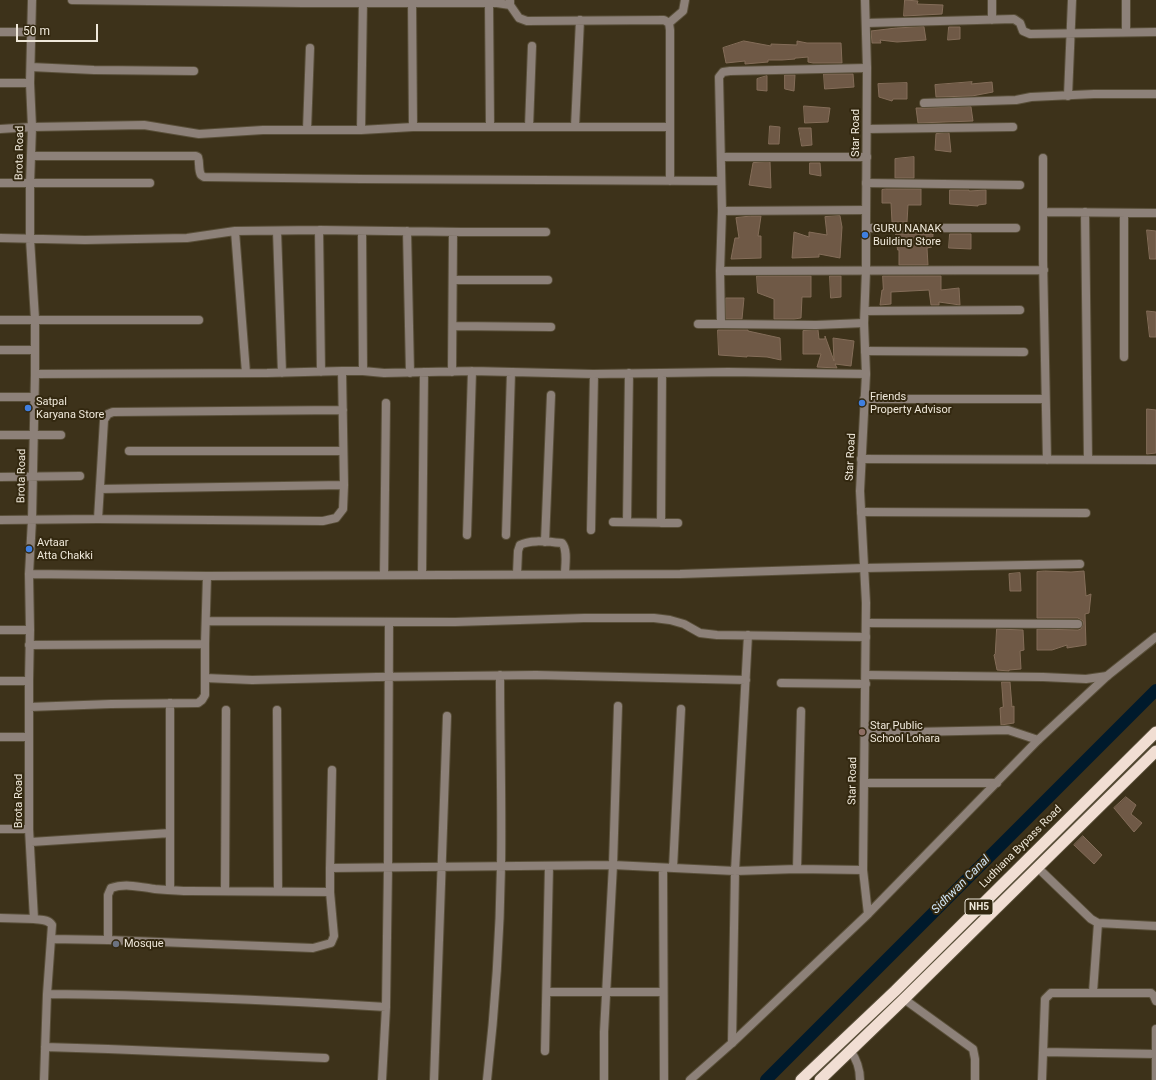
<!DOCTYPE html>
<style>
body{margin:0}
#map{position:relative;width:1156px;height:1080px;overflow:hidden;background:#3d321a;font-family:Roboto,sans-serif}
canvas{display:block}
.scale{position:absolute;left:16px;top:24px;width:82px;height:18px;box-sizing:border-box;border:2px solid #efe8da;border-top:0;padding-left:5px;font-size:12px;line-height:14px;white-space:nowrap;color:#efe8da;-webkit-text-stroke:3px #332810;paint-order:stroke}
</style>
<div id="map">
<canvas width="1156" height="1080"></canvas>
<div class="scale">50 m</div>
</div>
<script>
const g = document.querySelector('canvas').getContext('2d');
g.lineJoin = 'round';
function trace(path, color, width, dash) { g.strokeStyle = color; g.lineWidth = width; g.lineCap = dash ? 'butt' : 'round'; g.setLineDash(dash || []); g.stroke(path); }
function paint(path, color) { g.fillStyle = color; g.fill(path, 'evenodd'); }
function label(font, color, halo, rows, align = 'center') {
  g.font = font + ' Roboto,sans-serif'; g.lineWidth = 4; g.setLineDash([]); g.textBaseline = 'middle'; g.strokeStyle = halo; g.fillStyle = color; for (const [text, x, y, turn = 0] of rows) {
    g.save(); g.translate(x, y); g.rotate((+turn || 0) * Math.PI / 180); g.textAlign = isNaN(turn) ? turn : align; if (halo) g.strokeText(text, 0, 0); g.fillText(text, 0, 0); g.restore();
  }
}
const canal = new Path2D(`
 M766,1080L1156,690`);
const building = new Path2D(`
 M905,0L918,1L917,4L943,5L942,14L904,16Z
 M924,27L926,40L897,42L880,40L881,43H872L871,31L896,28Z
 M949,27H960V39L948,40Z
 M744,41L771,46V44L797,45V41L807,43H841L842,63H813L808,62V57L797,58H795V59L782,60H768V62L745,64V61L726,63L723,48Z
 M824,74H853L854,87L825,89Z
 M785,75H795L794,91L785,89Z
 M767,76V91L757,90V79Z
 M972,82L971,84L992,82L993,92L972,96L936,97L935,85Z
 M907,83V99H893L892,101L879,97L878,84Z
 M804,106L830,108L828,122L805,123Z
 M971,107L973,121L918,123L916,108H924Z
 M770,126L780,127L779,144H769Z
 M799,128H811L812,145L802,146Z
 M949,133L951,152L935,150L936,134Z
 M914,157V178H895V159Z
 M770,162L771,188L749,185L753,163Z
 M810,163H820L821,176L810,174Z
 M886,189H921V205H908L907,222H892L891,203H882V190Z
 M950,190H969V191L986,190V204L978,205V206L950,204Z
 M751,216H761L758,236H761V258L731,259L735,238H739L736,218Z
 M840,216L842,227L840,258L819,254V257L792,258L794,232L809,237V232L827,235L825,217Z
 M1147,230L1156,231V259H1150Z
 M896,234H933L932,247L927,248L928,265H899V250H898Z
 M950,234H971V249L949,248Z
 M757,276H811V297H802L801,318L794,319H774V299L758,293Z
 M830,276H841V297L831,298Z
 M883,276H941V290L959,288L960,305L939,302V305H931L929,290L891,292V304L880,305L882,290H883Z
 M726,298H744L742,319H726Z
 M1147,311L1156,312V337H1150Z
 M718,330H748V331L780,338L781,360L767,357L747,356V357L719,355Z
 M818,330L819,339H825V336L834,361L833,338L854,341L851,366L835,364L837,368L817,367L821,354H803V331Z
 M1147,409L1156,410V453L1147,454Z
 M1045,571L1071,572L1084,571L1086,596L1091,594L1089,613L1085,614L1086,645L1067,648V645L1052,650H1037V629L1078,630L1081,629L1083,624V621L1078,618H1037V572Z
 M1020,573L1021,591H1010L1009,574Z
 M997,629L1023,630L1024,650L1020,651L1021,669L1009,670V671L997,670L994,655L995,654Z
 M1002,682H1010L1012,707L1014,706V723L1001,725L1000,708L1003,707Z
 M1126,797L1136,805L1131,814L1142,823L1134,832L1114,808Z
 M1083,836L1102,855L1094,864L1074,845Z`);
const minor = new Path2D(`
 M32,0L30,83L32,127L30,184V239L35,319V374L32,520L29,574L30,630L29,681V829L34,919C41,920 48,919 52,925L47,994L44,1080
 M72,0L303,3H497L510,5
 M412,0L413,127
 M510,1V5L519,18L527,21L664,20L669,23L670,30V127
 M489,3L490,127
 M992,20V0
 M669,23L683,11L685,0
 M866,23L1014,19L1020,23L1023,31L1030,34L1156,32
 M0,32H31
 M1126,32V0
 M31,67L94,70L194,71
 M0,83H30
 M1068,96L1072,0
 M924,103L1016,100L1031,97L1094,94H1156
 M529,127L532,46
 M575,127L580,20
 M0,129L32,127L144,125L199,134L263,130H361L413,127H670V181
 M867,129L1013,127
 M307,130L310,48
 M361,130L363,0
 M31,156H196L198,157C200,163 198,169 201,175L204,177L361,179L721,181
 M721,157H867
 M1043,158V260L1047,460
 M0,183H150
 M866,183L1020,185
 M722,211L866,210
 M1043,212L1156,213
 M1085,212L1088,460
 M1124,213V357
 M866,228H1016
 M319,230L321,372
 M235,231L246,373
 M277,231L282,373
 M362,231L363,371
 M407,231L410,373
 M0,238L85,240L187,238L235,231L319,230L462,232H546
 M720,271L1044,270
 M453,280H548
 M865,311L1020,310
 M0,320H199
 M864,323L816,325L721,324L720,271L722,211L719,77L723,72L730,71L867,68
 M698,324H721
 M453,326L551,327
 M0,350H35
 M865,351L1024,352
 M452,372L453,232
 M35,374L267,373L342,371H363L384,373L472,371L593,374L728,372L866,374
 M0,397H34
 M864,399H1045
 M0,435H61
 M129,451H343
 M861,459L1156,460
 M0,477L80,476
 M100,489L344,485
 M861,512L1086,513
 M98,519L104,420L108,414L113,412L343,410
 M0,520L98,519L323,521L336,518L343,509L344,485L342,371
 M613,522L678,523
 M627,522L629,373
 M661,523L662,373
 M591,530L594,374
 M467,535L472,371
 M506,535L511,372
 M545,542L551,395
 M29,574L207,576L680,574L864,568L1080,564
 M517,574L518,551L520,545C531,539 549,542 562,543C568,550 565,565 565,574
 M384,575L386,403
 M422,575L424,372
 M206,621L455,622L584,618H654L670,620L684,624L700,633L717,635L866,637
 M866,623L1078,624
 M0,630H30
 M29,645L205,644
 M866,675L1043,677L1086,679L1107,676
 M205,678L252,680L377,677L536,675L746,680
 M0,681H29
 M781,683L866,684
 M618,706L613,865L735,871L797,869L863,870
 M29,707L111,704L198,703L202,700L205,695V644L207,576
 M277,710L278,891
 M865,733L1008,730L1038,740
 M0,737H29
 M864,783H997
 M0,829H29
 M31,842L170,833
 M1037,867L1091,919L1098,923L1156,926
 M330,868L332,770
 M663,868L664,1080
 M673,868L681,709
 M797,869L801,711
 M170,890V703
 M225,891L226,710
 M330,892V868L613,865L604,1032V1080
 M0,918L34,919
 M51,939L108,940V895L111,888C125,883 141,887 155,889C167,890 178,891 190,891L330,892L334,936L331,943L313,948L108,940
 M547,992H663
 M1093,992L1098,923
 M47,994C160,995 273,1000 386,1007
 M904,999L973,1049L975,1059V1080
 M732,1043L735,871L748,635
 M45,1047L108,1049L325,1058
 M850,1050C857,1060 860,1068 860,1080
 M545,1051L549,866
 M1043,1052L1156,1054
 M382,1080L386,1007L388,867L389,622
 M434,1080L447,716
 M487,1080C495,1009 500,937 501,866C502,802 500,739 500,675
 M1042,1080L1045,999L1051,993H1151L1154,996L1156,1001
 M1156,1080V1029`);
const tertiary = new Path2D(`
 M865,0L867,68L866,228V270L864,323L866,374L860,491L866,603L863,870L868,914
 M690,1080L732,1043L868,914L1038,740L1107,676L1156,637`);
const trunk = new Path2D(`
 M801,1080L895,991L1156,732
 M820,1080L904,999L1156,751`);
const markers = [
 [865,235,4,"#3f7fe0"],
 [862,403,4,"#3f7fe0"],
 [28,408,4,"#3f7fe0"],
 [29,549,4,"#3f7fe0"],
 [862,732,4,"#8d6e63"],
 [116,944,4,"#6b7280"]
];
const shields = [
 [979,907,28]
];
const shieldNames = [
 ["NH5",979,907]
];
const streetNames = [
 ["Star Road",856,133,-90],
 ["Brota Road",20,153,-89],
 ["Star Road",851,457,-87],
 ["Brota Road",22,476,-89],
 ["Star Road",853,781,-89],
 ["Brota Road",19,801,-90],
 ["Ludhiana Bypass Road",1021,847,-45]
];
const poiNames = [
 ["GURU NANAK",873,229],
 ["Building Store",873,242],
 ["Friends",870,397],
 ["Property Advisor",870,410],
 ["Satpal",36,402],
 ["Karyana Store",36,415],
 ["Avtaar",37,543],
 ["Atta Chakki",37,556],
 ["Star Public",870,726],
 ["School Lohara",870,739],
 ["Mosque",124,944]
];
const waterNames = [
 ["Sidhwan Canal",961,885,-45]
];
trace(canal, '#001a2c', 12);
paint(building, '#6f5946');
trace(building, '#846d59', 1);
trace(minor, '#594f39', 10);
trace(tertiary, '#594f39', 10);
trace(trunk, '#594f39', 13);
trace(minor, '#8d8179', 8);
trace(tertiary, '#8d8179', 8);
trace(trunk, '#f1ded3', 11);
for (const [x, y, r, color] of markers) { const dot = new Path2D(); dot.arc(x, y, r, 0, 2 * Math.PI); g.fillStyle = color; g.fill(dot); trace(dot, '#332810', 1.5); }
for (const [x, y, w] of shields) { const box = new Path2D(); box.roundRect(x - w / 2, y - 8, w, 16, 3); g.fillStyle = '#332810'; g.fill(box); trace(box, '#efe8da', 1); }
label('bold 10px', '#efe8da', null, shieldNames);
label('11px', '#efe8da', '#332810', streetNames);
label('11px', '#efe8da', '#332810', poiNames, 'left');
label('italic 12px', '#d1e6f6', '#332810', waterNames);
</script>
